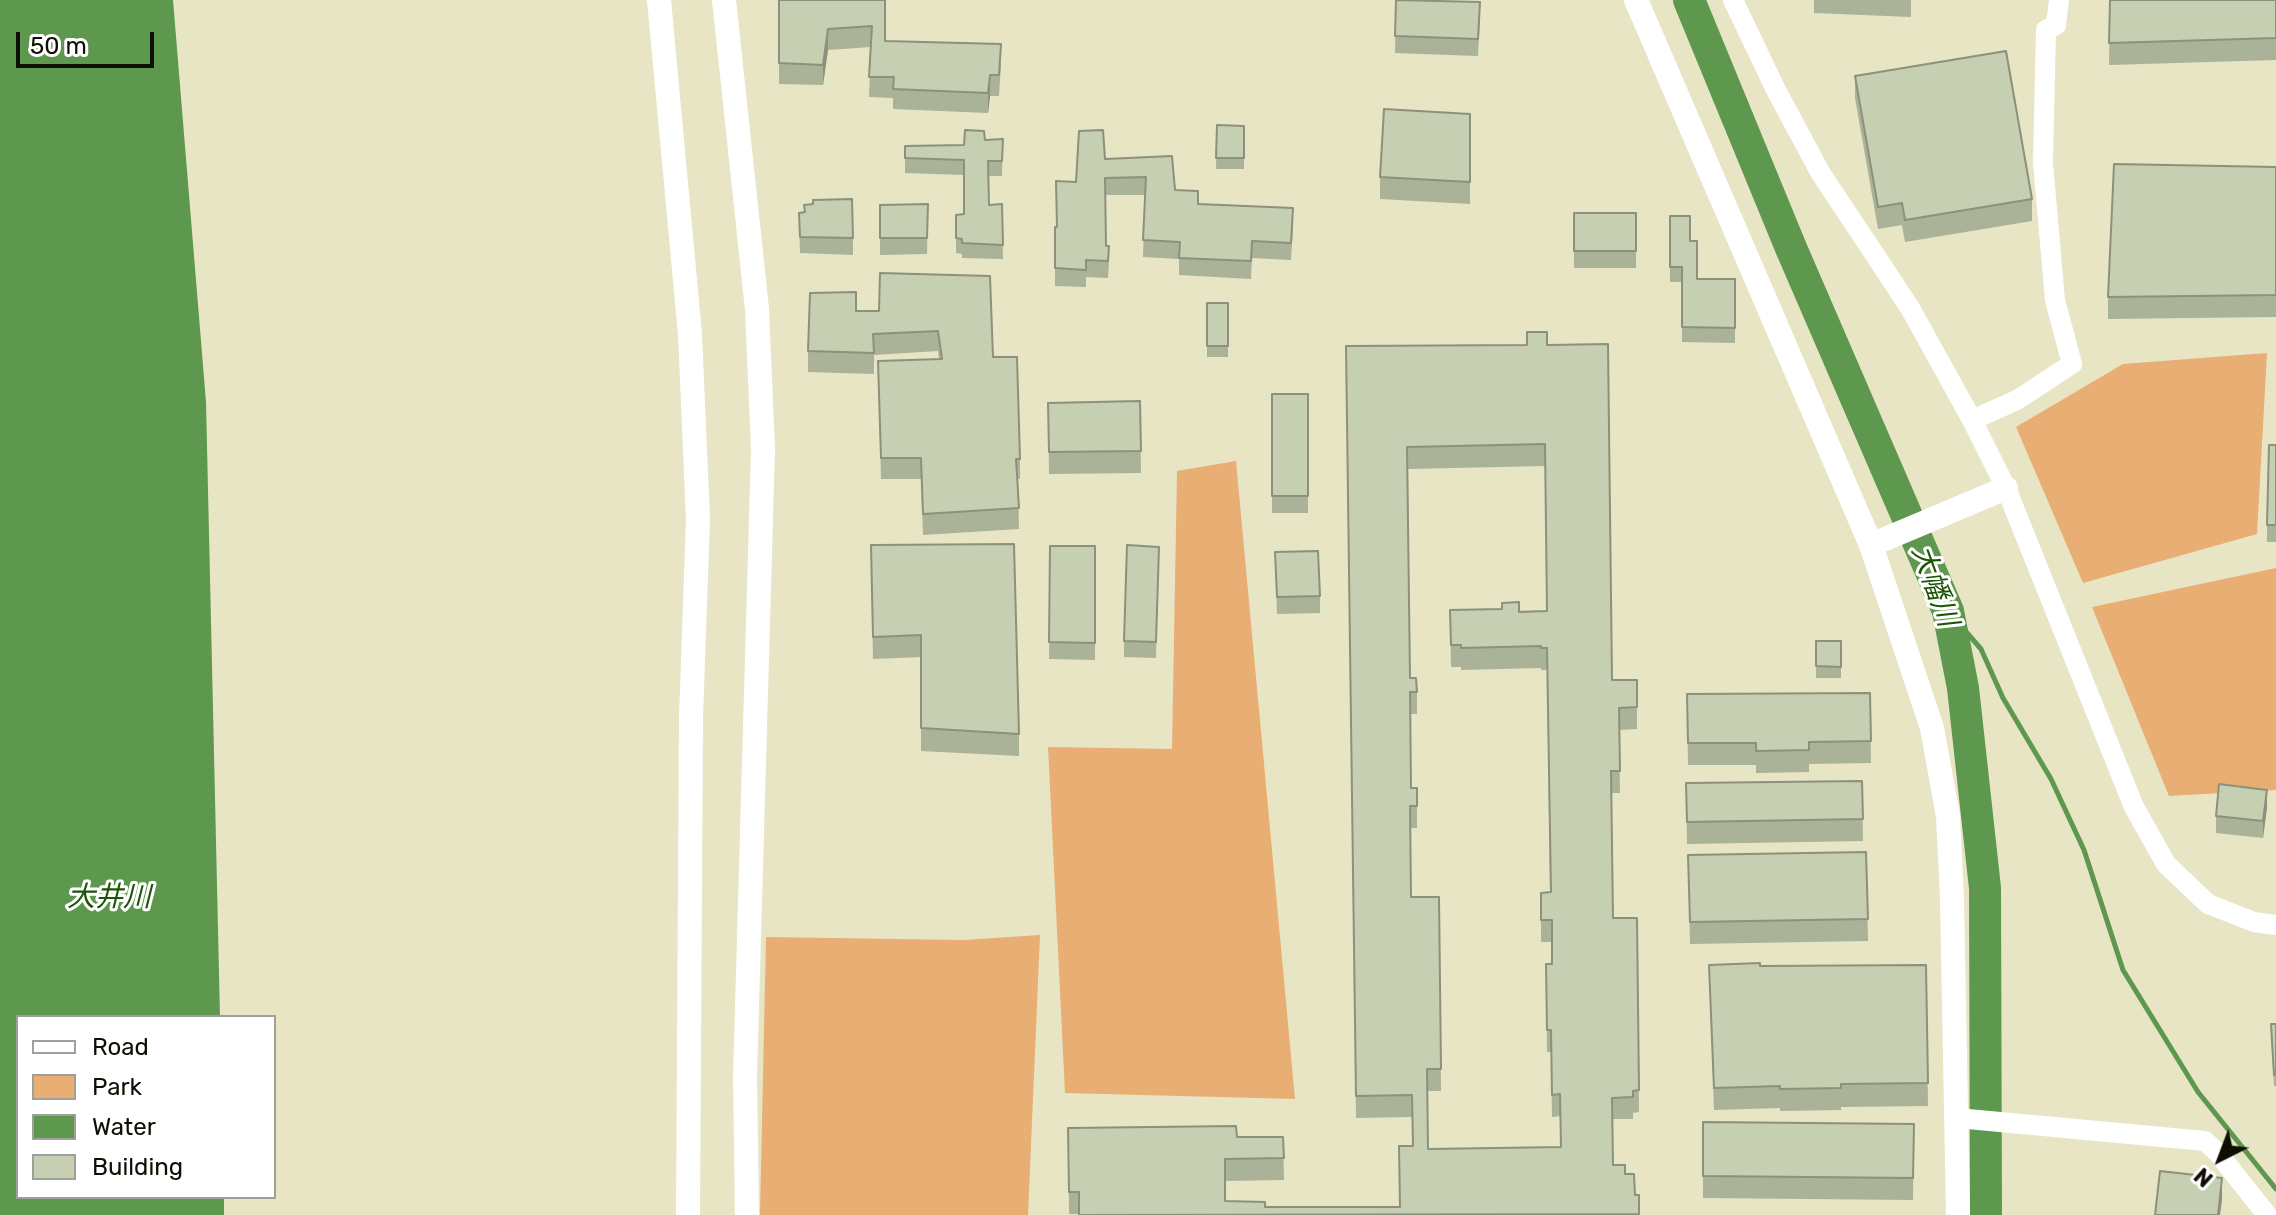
<!DOCTYPE html>
<meta charset="utf-8">
<style>
body{margin:0}
#map{position:relative;width:2276px;height:1215px;overflow:hidden;background:#e8e5c5;font-family:Rubik,sans-serif}
canvas{display:block}
.legend{position:absolute;left:16px;top:1015px;width:260px;height:184px;box-sizing:border-box;background:#fff;border:2px solid #9f9f9b;margin:0;padding:10px 14px;list-style:none;font-size:24px;color:#0f0e04}
.legend li{display:flex;align-items:center;gap:16px;height:40px}
.legend b{width:40px;border:2px solid #9f9f9b}
.north{position:absolute;left:2180px;top:1119px;width:80px;height:80px;-webkit-text-stroke:6px #fff;paint-order:stroke;rotate:222deg;font-size:22px;font-weight:700;line-height:32px;text-align:center;color:#0f0e04}
.north::after{content:'';display:block;margin:auto;width:28px;height:36px;background:#0f0e04;clip-path:polygon(50% 0,100% 100%,50% 72%,0 100%)}
.scale{position:absolute;left:16px;top:32px;width:138px;height:36px;box-sizing:border-box;border:4px solid #0f0e04;border-top:0;padding-left:10px;font-size:24px;line-height:28px;white-space:nowrap;color:#0f0e04;-webkit-text-stroke:6px #fff;paint-order:stroke}
</style>
<div id="map">
<canvas width="2276" height="1215"></canvas>
<ul class="legend">
<li><b style="height:10px;background:#fff"></b>Road</li>
<li><b style="height:22px;background:#e9ae73"></b>Park</li>
<li><b style="height:22px;background:#5e974e"></b>Water</li>
<li><b style="height:22px;background:#c6cfb1"></b>Building</li>
</ul>
<div class="north">N</div>
<div class="scale">50 m</div>
</div>
<script>
const g = document.querySelector('canvas').getContext('2d');
g.lineJoin = 'round';
function paint(path, color) { g.fillStyle = color; g.fill(path, 'evenodd'); }
function trace(path, color, width, dash) { g.strokeStyle = color; g.lineWidth = width; g.lineCap = dash ? 'butt' : 'round'; g.setLineDash(dash || []); g.stroke(path); }
function label(font, color, halo, rows, align = 'center') {
  g.font = font + ' Rubik,"Noto Sans JP",sans-serif'; g.lineWidth = 6; g.setLineDash([]); g.textBaseline = 'middle'; g.strokeStyle = halo; g.fillStyle = color; for (const [text, x, y, turn = 0] of rows) {
    g.save(); g.translate(x, y); g.rotate((+turn || 0) * Math.PI / 180); g.textAlign = isNaN(turn) ? turn : align; if (halo) g.strokeText(text, 0, 0); g.fillText(text, 0, 0); g.restore();
  }
}
const green = new Path2D(`
 M2267,353L2257,534L2083,583L2016,427L2123,364Z
 M1236,461L1295,1099L1065,1093L1048,747L1172,749L1177,471Z
 M2276,568V790L2169,796L2092,607Z
 M1040,935L1028,1215H760L766,937L963,940Z`);
const water = new Path2D(`
 M0,0H173L206,402L220,1017H18V1197H224V1215H0Z`);
const stream = new Path2D(`
 M1948,611L1981,649L2003,698L2051,779L2084,850L2123,970L2198,1092L2276,1189`);
const river = new Path2D(`
 M1689,0L1791,248L1948,611L1963,688L1985,888L1986,1215`);
const minor = new Path2D(`
 M1733,0L1776,90L1820,172L1910,308L1972,420L2006,488L2134,807L2166,864L2208,904L2254,922L2276,925
 M1972,420L2017,400L2072,364L2055,300L2043,163L2046,30L2056,25L2059,0
 M1957,1118L2205,1141L2218,1153L2267,1215`);
const tertiary = new Path2D(`
 M659,0L690,334L698,519L691,718L688,1215
 M724,0L757,309L763,448L745,1077L747,1215
 M1636,0L1871,545L1932,728L1948,816L1952,899L1958,1215
 M1871,545L2006,488`);
const wall = new Path2D(`
 M779,0H886L885,41L1001,64L999,96H990L988,113L893,109V98L869,97L871,47L828,50L823,85L779,84Z
 M1396,0L1480,19L1478,56L1395,53Z
 M1814,0H1911V17L1814,13Z
 M2110,0H2276V60L2109,65Z
 M1855,76L2032,199V221L1905,242L1902,225L1878,229L1855,98Z
 M1217,125L1244,126V169H1216Z
 M1003,139L1002,176H988L989,205L1002,204L1003,259L962,258V254L956,253V215L964,214V175L905,173V146L964,145Z
 M1105,159L1175,190L1198,204L1293,226L1291,260L1252,258L1251,279L1179,275V259L1143,257L1145,195H1105L1106,246L1109,263L1108,278L1086,277V287L1055,286V227H1057L1076,182Z
 M2276,167V317L2108,319V297Z
 M1380,177L1470,182V204L1380,199Z
 M928,204L927,254L880,255V205Z
 M804,205L853,238V255L800,253L799,213L804,212Z
 M1574,213H1636V268H1574Z
 M1670,216L1690,241L1697,279H1735V343L1682,342V282H1670Z
 M880,273L993,357L1020,459V479H1018L1019,529L923,535L921,479H881L878,361L939,359L938,351L874,355V374L808,372V351L856,311H879Z
 M1207,303H1228V357H1207Z
 M1547,345L1612,680L1637,707V729L1619,730L1620,793H1611L1613,918H1637L1639,1112L1633,1113V1119H1613V1165L1625,1174L1635,1195H1639V1215L1069,1214L1068,1128L1237,1137H1283L1284,1180L1225,1181V1201L1265,1207H1400L1412,1146V1117L1356,1118L1346,346ZM1545,466L1547,611L1450,610L1451,667H1461V670L1541,668V670H1547L1550,892L1541,893V942H1552V964H1546L1547,1052H1551L1552,1117L1560,1116L1561,1147L1428,1149L1427,1091H1441L1439,897H1411L1410,828H1417V788H1411L1410,714H1417V692L1410,678L1408,469Z
 M1272,394H1308V513H1272Z
 M1140,401L1141,473L1049,474L1048,403Z
 M2276,445V542H2267V525Z
 M1050,546H1095V660L1049,659Z
 M1159,547L1156,658L1124,657V641Z
 M1275,552L1320,596V613L1277,614Z
 M871,567L1019,734V756L921,751V657L873,659Z
 M1816,641H1841V678H1816Z
 M1870,693L1871,763L1809,764V772L1756,773V765H1688L1687,694Z
 M1862,781L1863,841L1687,844L1686,783Z
 M2267,807L2263,838L2216,833V816Z
 M1866,852L1868,941L1690,944L1688,855Z
 M1709,965L1760,966L1926,965L1928,1106L1841,1107V1110L1780,1111V1108L1714,1110Z
 M2276,1024V1086H2274L2271,1035Z
 M1703,1122L1914,1124L1913,1200L1703,1198Z`);
const shadedWall = new Path2D(`
 M828,29V50L823,85V65Z
 M990,75V96L988,113V93Z
 M2267,790V807L2263,838V821Z
 M2222,1178V1200L2220,1215H2218Z`);
const building = new Path2D(`
 M779,0H885V41L1001,44L999,75H990L988,93L893,89L894,77H869L872,26L828,29L823,65L779,63Z
 M1396,0L1480,2L1478,39L1395,36Z
 M2110,0H2276V38L2109,43Z
 M2006,51L2032,199L1905,220L1902,203L1878,207L1855,76Z
 M1384,109L1470,114V182L1380,177Z
 M1217,125L1244,126V158H1216Z
 M965,130L984,131L985,140L1003,139L1002,161H988L989,205L1002,204L1003,245L962,243V239L956,238V215L964,214V160L905,158V146L964,145Z
 M1103,130L1105,159L1172,156L1175,190L1198,191V204L1293,208L1291,243L1252,241L1251,261L1179,258L1180,242L1143,240L1146,177L1105,178L1106,246H1109L1108,261L1086,260V270L1055,268V227H1057L1056,181L1076,182L1079,131Z
 M2114,164L2276,167V295L2108,297Z
 M852,199L853,238L800,237L799,213L805,212L804,205L813,204V200Z
 M928,204L927,238H880V205Z
 M1574,213H1636V251H1574Z
 M1670,216H1690V241H1697V279H1735V328L1682,327V267H1670Z
 M880,273L990,276L993,357H1017L1020,459H1016L1019,508L923,514L921,458H881L878,361L942,359L938,331L873,334L874,353L808,351L810,293L856,292V311H879Z
 M1207,303H1228V346H1207Z
 M1527,332H1547V345L1608,344L1612,680H1637V707L1619,708L1620,771H1611L1613,918H1637L1639,1090L1633,1091V1097L1612,1098L1613,1165H1625V1174H1634L1635,1195H1639V1214L1079,1215V1192H1069L1068,1128L1236,1126L1237,1137H1283L1284,1158L1225,1159V1201L1265,1202V1207H1400L1399,1146H1413L1412,1095L1356,1096L1346,346L1527,345ZM1545,444L1547,611L1519,612V602L1502,603V609L1450,610L1451,645H1461V648L1541,646V648H1547L1551,892L1541,893V920H1552V964H1546L1547,1030H1551L1552,1095L1560,1094L1561,1147L1428,1149L1427,1069H1441L1439,897H1411L1410,806H1417V788H1411L1410,692H1417L1416,678H1410L1407,447Z
 M1272,394H1308V496H1272Z
 M1140,401L1141,451L1049,452L1048,403Z
 M2269,445H2276V525H2267Z
 M1014,544L1019,734L921,728V635L873,637L871,545Z
 M1127,545L1159,547L1156,642L1124,641Z
 M1050,546H1095V643L1049,642Z
 M1318,551L1320,596L1277,597L1275,552Z
 M1816,641H1841V667L1816,666Z
 M1870,693L1871,741L1809,742V750L1756,751V743H1688L1687,694Z
 M1862,781L1863,819L1687,822L1686,783Z
 M2219,784L2267,790L2263,821L2216,816Z
 M1866,852L1868,919L1690,922L1688,855Z
 M1760,963V966L1926,965L1928,1083L1841,1084V1088L1780,1089V1086L1714,1088L1709,965Z
 M2271,1024H2276V1074L2274,1075Z
 M1703,1122L1914,1124L1913,1178L1703,1176Z
 M2160,1171L2222,1178L2218,1215H2155Z`);
const waterNames = [
 ["大幡川",1934,586,70],
 ["大井川",109,898]
];
paint(green, '#e9ae73');
paint(water, '#5e974e');
trace(stream, '#5e974e', 5);
trace(river, '#5e974e', 32);
trace(minor, '#fff', 20);
trace(tertiary, '#fff', 24);
paint(wall, '#aab298');
paint(shadedWall, '#8b917c');
paint(building, '#c6cfb1');
trace(building, '#8b917c', 2);
label('italic 28px', '#1c5505', '#fff', waterNames);
</script>
